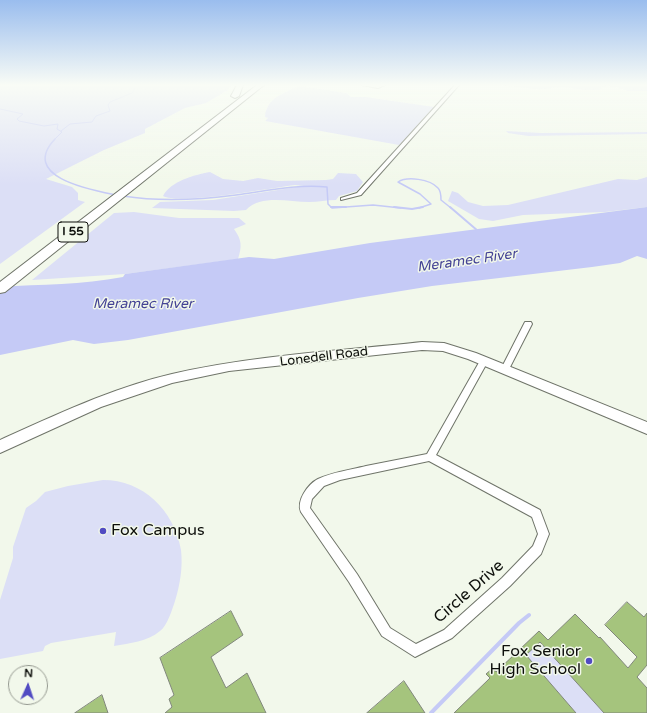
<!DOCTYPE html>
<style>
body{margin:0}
#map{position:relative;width:647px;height:713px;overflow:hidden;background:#f2f8eb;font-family:"Varela Round",sans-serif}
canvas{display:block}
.north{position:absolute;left:8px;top:665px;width:40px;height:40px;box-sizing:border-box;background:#f2f8eb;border:1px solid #969a91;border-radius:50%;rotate:3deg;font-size:11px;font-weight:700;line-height:16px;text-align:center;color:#0c0e0a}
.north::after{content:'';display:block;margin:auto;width:14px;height:18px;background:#514bc2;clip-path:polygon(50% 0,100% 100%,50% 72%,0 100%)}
</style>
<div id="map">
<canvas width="647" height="713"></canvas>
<div class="north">N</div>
</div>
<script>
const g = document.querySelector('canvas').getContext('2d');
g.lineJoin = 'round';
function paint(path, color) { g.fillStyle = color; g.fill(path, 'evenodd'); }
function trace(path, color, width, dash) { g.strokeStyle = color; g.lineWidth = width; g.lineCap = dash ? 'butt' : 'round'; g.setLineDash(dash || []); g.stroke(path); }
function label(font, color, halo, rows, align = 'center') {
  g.font = font + ' "Varela Round",sans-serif'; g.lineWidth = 3; g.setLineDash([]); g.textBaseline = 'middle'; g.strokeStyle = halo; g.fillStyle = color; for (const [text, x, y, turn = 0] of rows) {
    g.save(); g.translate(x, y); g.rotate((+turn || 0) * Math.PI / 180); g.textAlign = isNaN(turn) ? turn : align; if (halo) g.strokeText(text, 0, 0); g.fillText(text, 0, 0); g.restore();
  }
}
const green = new Path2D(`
 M0,85H231L228,90L206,103L185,108L145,129V133L104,150L46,179L72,187L78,193V200L85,202L0,264Z
 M499,85H601L602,86L601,89C590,92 576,88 564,87C554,87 545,90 536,89C523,88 512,86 499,85Z
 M609,85H647V91H629Z
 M299,86L346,93L351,97H366L434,107L399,145L265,121L268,118L265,117C266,98 284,93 299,86Z
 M506,131L541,133L647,132V134L528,136L508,133Z
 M210,172L223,179L243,181L258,178L277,181L326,180L333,179L338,173L356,174L363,182L357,191L339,196L336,200C327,200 318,202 309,202C289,202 261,194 246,210L234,211L152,208L160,202L213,200L304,186L295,185C270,188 181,205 163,196C171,181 194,175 210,172Z
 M647,177V207L605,212L523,215L493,221L479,219L448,201L452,191L458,193L468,202L483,206L508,205L618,179L637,180Z
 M134,212L179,218H239L246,224L234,229C242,240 242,246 238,259L125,274L32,280L114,213Z
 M103,480C143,480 174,510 181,550C183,567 180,585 175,601C172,610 167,626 160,631C147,642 130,643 114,646L116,632L51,643L45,646L43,651L0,659V600L13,558V547L26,508L36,501L45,492L68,486Z
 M538,643L541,647L543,645L604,713H576L526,655Z`);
const water = new Path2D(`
 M647,207V259L637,256L620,263L592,267L432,286L358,298L128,340L94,344L73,340L0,355V287C41,284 82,285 123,277L125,274L249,257L274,259L370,243Z`);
const streamFar3 = new Path2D(`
 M585,85L647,87
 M0,109L23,114L17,119L19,121L44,126L58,124L57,129L62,132L54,140
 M61,131L70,124L92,122L96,116L110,111L108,105L110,102L132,93L137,85`);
const streamFar2 = new Path2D(`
 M55,139C19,177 91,190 116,195
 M123,196C161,202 198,200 236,195C266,191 296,184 327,187L328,204L332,208L373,205L401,208
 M419,208L431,204L420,194L398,182C407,176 430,179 438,188C441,191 441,195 441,200L451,208`);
const streamFar1 = new Path2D(`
 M331,207H346
 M394,207L412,209L423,207
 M450,207L478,231`);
const stream = new Path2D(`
 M431,713L519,623L529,615`);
const building = new Path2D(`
 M627,602L644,617L647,613V665L637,677L647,688V713H604L540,642L526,655L576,713H454L490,678L486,674L493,668L496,672L539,631L548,640L575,614L599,638L600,637L628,668L637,657L605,625Z
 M231,611L243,635L211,657L226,688L247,673L266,713H165L172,707L169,699L174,695L160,658Z
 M404,681L425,713H367Z
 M102,695L108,713H75Z`);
const street = new Path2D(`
 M362,85H385L378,88Z
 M455,85H459L361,195L341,200V198L357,193Z
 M525,322H531L532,324L508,371H502L501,369Z
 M484,358L488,361L436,455L540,510L549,534L541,554L510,586L452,638L415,657L382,636L349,582L301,512C296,501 308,484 318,479C333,472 350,470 366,466C386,462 407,458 427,454L481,359ZM429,461L532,517L538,534L533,546L502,578L444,630L416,644L390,628L357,574L310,508L312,499L324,486L340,480Z`);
const secondary = new Path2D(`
 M422,342L444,343L476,353L647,422V434L468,359L443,351L422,350L229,371L172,383L101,407L0,453V440C56,415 112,388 172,374C254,355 339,351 422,342Z`);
const highway = new Path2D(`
 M237,85H243L239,96L235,98L231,96Z
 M257,85H264L5,292L0,293V282Z`);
const markers = [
 [103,531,4,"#514bc2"],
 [589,661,4,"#514bc2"]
];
const shields = [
 [73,232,30]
];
const shieldNames = [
 ["I 55",73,232]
];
const streetNames = [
 ["Lonedell Road",324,357,-7]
];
const waterNames = [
 ["Meramec River",467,261,-8],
 ["Meramec River",143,304]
];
const nearPoinames = [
 ["Fox Campus",111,531],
 ["Fox Senior",581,652,"right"],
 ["High School",581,670,"right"]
];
const nearStreetnames = [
 ["Circle Drive",469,592,-41]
];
paint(green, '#dcdff6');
paint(water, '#c5caf6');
trace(streamFar3, '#c5caf6', 1);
trace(streamFar2, '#c5caf6', 1.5);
trace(streamFar1, '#c5caf6', 2);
trace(stream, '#c5caf6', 4);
paint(building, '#a5c47d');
trace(building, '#81877c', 1);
trace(street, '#6f7469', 2);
trace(secondary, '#6f7469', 2);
trace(highway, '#6f7469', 2);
paint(street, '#fff');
paint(secondary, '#fff');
paint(highway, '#fff');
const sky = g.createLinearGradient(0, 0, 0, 185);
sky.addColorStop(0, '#9abdee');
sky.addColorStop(0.46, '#f9fcf6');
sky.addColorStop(1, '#f9fcf600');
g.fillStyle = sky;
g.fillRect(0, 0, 647, 185);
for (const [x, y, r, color] of markers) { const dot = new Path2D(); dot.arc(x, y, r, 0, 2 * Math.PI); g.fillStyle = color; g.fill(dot); trace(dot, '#f2f8eb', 1.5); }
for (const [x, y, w] of shields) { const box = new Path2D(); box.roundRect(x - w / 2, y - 10, w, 20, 3); g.fillStyle = '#f2f8eb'; g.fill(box); trace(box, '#0c0e0a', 1); }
label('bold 12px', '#0c0e0a', null, shieldNames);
label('13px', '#0c0e0a', '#f2f8eb', streetNames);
label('italic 14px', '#444395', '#f2f8eb', waterNames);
label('16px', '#0c0e0a', '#f2f8eb', nearPoinames, 'left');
label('16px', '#0c0e0a', '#f2f8eb', nearStreetnames);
</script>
